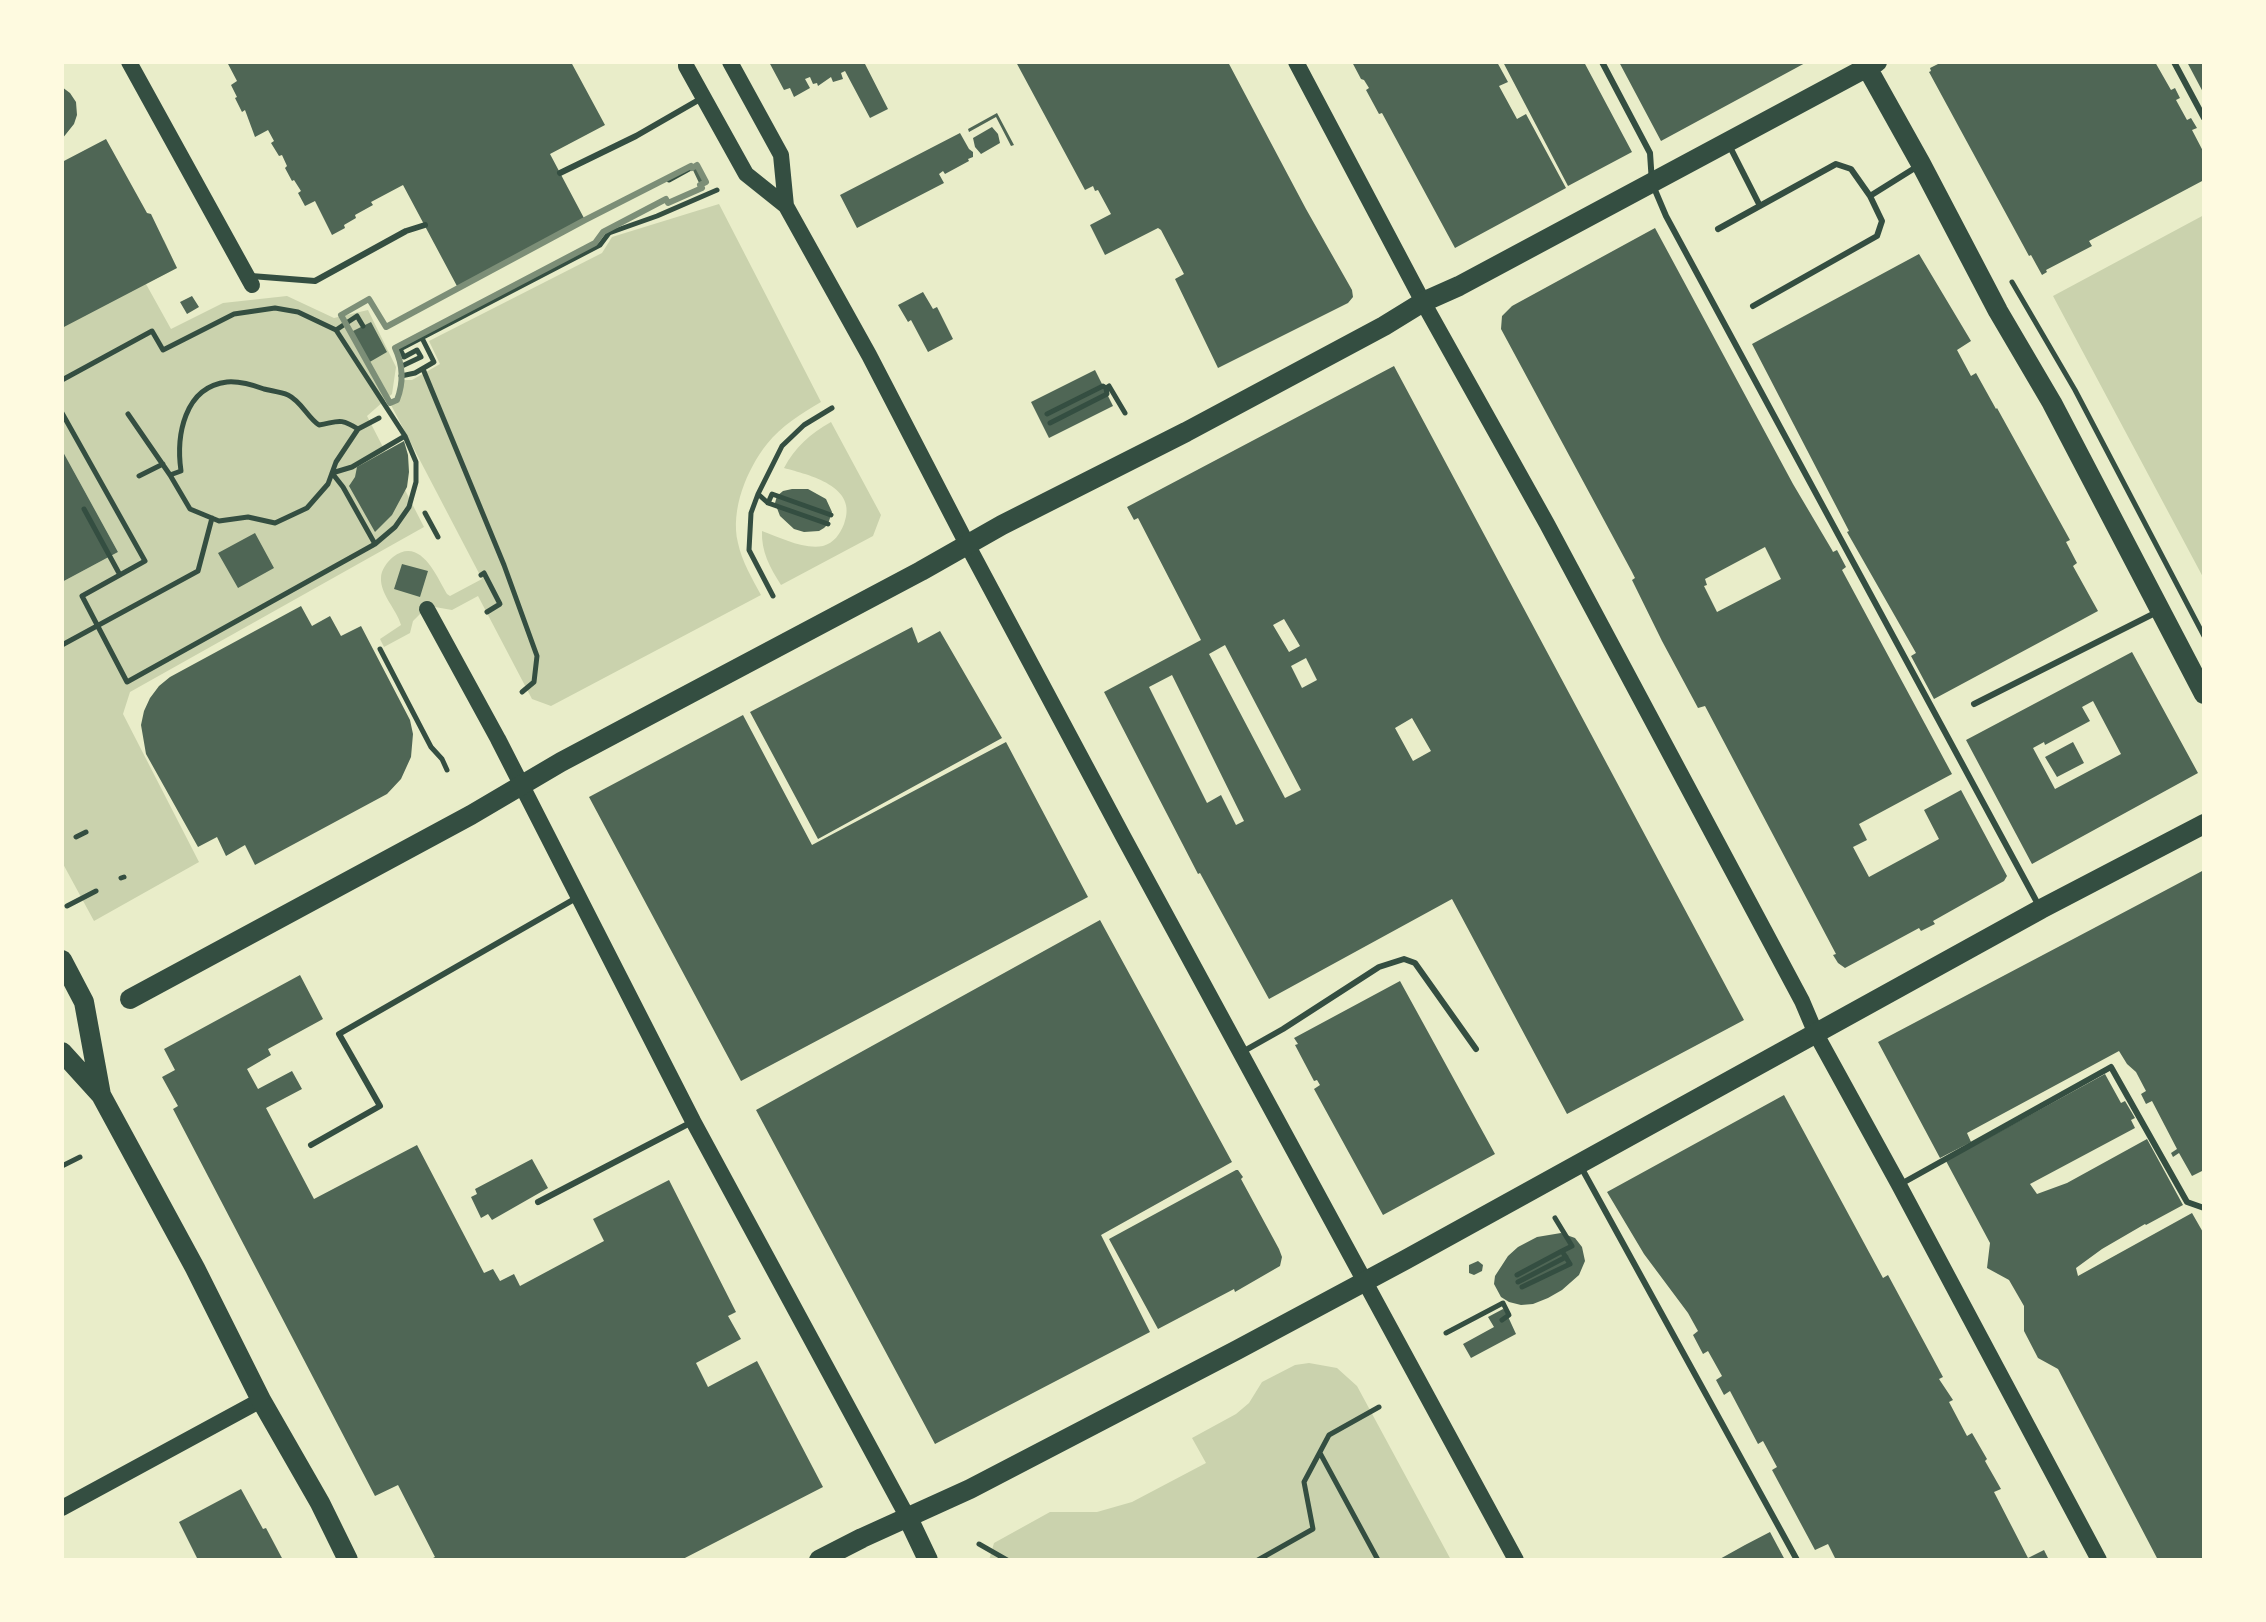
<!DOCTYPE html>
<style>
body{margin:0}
#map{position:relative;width:2266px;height:1622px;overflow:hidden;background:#e9edc9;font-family:Spectral,serif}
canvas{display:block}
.frame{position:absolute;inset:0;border:64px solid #fefae0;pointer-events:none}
</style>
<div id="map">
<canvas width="2266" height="1622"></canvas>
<div class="frame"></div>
</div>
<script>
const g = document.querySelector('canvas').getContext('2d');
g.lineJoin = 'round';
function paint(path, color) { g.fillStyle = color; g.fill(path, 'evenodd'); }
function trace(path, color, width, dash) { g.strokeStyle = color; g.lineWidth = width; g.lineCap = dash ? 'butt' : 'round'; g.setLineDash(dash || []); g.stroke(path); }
const green = new Path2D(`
 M719,204L821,402C802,413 781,426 767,444C747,469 730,510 738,543C742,562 752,578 761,595L551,706L532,699L478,596L452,610L435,607L422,612L413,621L410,633L384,647L380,639L401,625C397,610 380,594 381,578C381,570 387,562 393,557C420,536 436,575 447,594L450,596L482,579L390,403L397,400L401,380H412L440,364L429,341L602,253L612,237Z
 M2204,215V579L2053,296Z
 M164,240L177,268L146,284L171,329L223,303L287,296L334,318L368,310L396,367L392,394L367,416L424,527L130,692L123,714L199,862L94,921L62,862V582L118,552L62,450V294Z
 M831,422L881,515L873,536L781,585C770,568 761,551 762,531C779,537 804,550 823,546C834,543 840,534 844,524C859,486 809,475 784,468C795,447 810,434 831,422Z
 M1309,1363L1337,1368L1357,1386L1451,1560H989L994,1543L1050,1512H1097L1132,1502L1206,1463L1192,1438L1236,1414L1249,1403L1262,1382L1295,1365Z`);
const building = new Path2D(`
 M227,62H571L605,125L550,154L585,220L458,288L403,185L371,202L373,205L355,215L356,218L344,225L345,228L332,235L315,201L305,206L298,193L301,191L294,180L292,181L285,168L287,166L282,155L279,156L271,143L274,141L268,130L255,137L245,110L242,112L235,98L237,97L231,85L237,81Z
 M769,62H864L888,109L870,118L845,71L841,73L843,79L833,82L831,77L818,86L817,83L813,84L810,77L805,79L810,88L794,97L790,88L784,90Z
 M1016,62H1228L1306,209L1352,290L1353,297L1348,303L1218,368L1175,279L1184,274L1161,230L1158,228L1105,255L1090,225L1111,214L1098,190L1095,191L1093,186L1085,190Z
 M1352,62H1497L1508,82L1499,86L1517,119L1526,114L1566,188L1455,248L1382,113L1379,114L1366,90L1369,88L1364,80L1361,79Z
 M1503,62H1584L1632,152L1568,186Z
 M1619,62H1807L1661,141Z
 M1942,62H2155L2171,90L2175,88L2180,98L2176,100L2187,120L2191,118L2197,128L2192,130L2204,153V180L2089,241L2092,246L2046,270L2047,272L2042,275L2031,255L2029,256L1929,72L1931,71L1930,68Z
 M2187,62H2204V94Z
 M62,87L70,93L76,102L77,115L74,124L62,139Z
 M997,113L1014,145L1011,146L996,117L969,132L968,129Z
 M992,127L998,134L1000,143L981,154L975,147L973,138Z
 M960,133L969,149L973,152V157L968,159L969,161L945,174L943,171L939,174L944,183L857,228L840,195Z
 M106,139L147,213L151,214L177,268L62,328V162Z
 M697,165L706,182L700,185L692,168Z
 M1655,228L1793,484L1832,550L1833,552L1837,550L1846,567L1842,570L1952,774L1859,824L1867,840L1853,847L1869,877L1939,839L1924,810L1961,790L2007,876L2004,881L1933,921L1935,924L1921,931L1919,928L1845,968L1838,963L1833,955L1836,954L1705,706L1698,708L1662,641L1632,580L1635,578L1632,572L1501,329L1502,316L1512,306ZM1765,547L1781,579L1717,612L1704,586L1707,585L1705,579Z
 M1919,254L1971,341L1957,350L1971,376L1976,373L1996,409L1997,408L2070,540L2066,542L2077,563L2073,566L2098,611L1934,699L1911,656L1916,653L1847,532L1849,531L1752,344Z
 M923,292L933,309L937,307L953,339L928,352L911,320L908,322L898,305Z
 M192,296L199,307L187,314L180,302Z
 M371,322L387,352L368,363L351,332Z
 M1394,366L1744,1020L1567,1114L1452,899L1269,999L1200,873L1198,874L1104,692L1201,640L1138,518L1134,520L1127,507ZM1284,619L1300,646L1289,652L1273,625ZM1225,645L1301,790L1285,798L1209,654ZM1306,658L1317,680L1302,688L1291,666ZM1172,675L1244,821L1236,825L1221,795L1207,803L1149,687ZM1412,718L1431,751L1413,761L1395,728Z
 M1095,370L1113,406L1049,438L1031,402Z
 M404,441L408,455L409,472L407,487L392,515L375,532L349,486L355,477L357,467Z
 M62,450L118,552L62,582Z
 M792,489H808L826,499L832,512L828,524L824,528L819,531L804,532L794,529L780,516L775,503L777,496L783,491Z
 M255,533L274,568L238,588L218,553Z
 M402,564L428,571L420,597L394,589Z
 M301,606L312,626L330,616L341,636L361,626L410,720L413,734L411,757L401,779L387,794L255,865L245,845L226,856L217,837L198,847L146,754L141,725L144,711L150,698L159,686L170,677Z
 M912,627L918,643L940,631L1002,738L818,839L750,712Z
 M2132,652L2198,773L2032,864L1966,740ZM2093,701L2121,754L2055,789L2033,748L2044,742L2045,745L2090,721L2082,707Z
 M743,715L812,845L1006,742L1088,897L741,1081L589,797Z
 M2073,742L2084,763L2057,777L2045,757Z
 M2204,870V1170L2192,1176L2179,1153L2173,1157L2171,1153L2177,1149L2152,1101L2146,1104L2141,1094L2146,1091L2136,1072L2127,1064L2119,1051L1967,1133L1971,1142L1940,1158L1878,1042Z
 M1100,920L1232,1162L1101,1235L1150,1332L935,1444L756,1110Z
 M300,975L323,1019L268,1049L271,1055L247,1069L258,1089L292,1071L302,1089L266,1108L314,1199L417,1145L484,1273L493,1269L500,1281L514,1274L520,1286L604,1241L593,1219L669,1180L736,1312L728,1316L741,1339L696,1363L708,1387L757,1361L823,1487L681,1560H429L435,1557L398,1485L375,1496L173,1109L178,1106L162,1077L175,1070L164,1049Z
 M1400,981L1495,1154L1383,1215L1314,1089L1320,1085L1317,1080L1314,1081L1295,1045L1298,1044L1294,1038Z
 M2105,1074L2121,1103L2125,1101L2135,1118L2131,1120L2135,1128L2030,1184L2037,1194L2067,1183L2147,1139L2183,1205L2146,1225L2145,1224L2102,1249L2076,1268L2078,1276L2192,1213L2204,1234V1560H2158L2058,1369L2038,1358L2024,1331V1306L2009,1280L1987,1268L1990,1243L1946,1161Z
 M1784,1095L1883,1278L1888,1275L1943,1377L1939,1379L1953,1400L1949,1402L1967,1436L1972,1433L1987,1459L1985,1461L2001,1489L1994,1492L2028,1558L2044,1550L2049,1560H1836L1828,1544L1815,1550L1772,1470L1777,1467L1763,1441L1758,1444L1730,1391L1724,1395L1716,1380L1722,1376L1708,1351L1703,1354L1693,1335L1698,1331L1688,1313L1644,1254L1607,1192Z
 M532,1159L548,1188L492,1220L488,1214L481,1218L471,1197L477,1194L475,1189Z
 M1236,1170H1238L1243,1177L1241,1179L1279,1249L1282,1257L1280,1266L1235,1292L1234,1289L1158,1329L1109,1239Z
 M1561,1233L1575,1238L1582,1247L1585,1261L1579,1275L1562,1290L1548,1298L1533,1304L1521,1305L1509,1302L1501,1297L1494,1284L1495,1276L1508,1256L1518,1247L1537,1237Z
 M1478,1261L1483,1265L1482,1271L1474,1275L1469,1273V1265Z
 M1503,1309L1505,1310L1516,1334L1471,1358L1463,1344L1494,1327L1488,1317Z
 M241,1489L263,1529L266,1528L283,1560H198L179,1522Z
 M1770,1532L1785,1560H1718L1745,1545Z`);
const path = new Path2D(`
 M669,180L689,169
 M2012,282L2075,390L2204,636
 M336,330L357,316L363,326
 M402,366L421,357L417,350L404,357L400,349L600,245L609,233L657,216L717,190
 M423,369L504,565L537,656L534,682L522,692
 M401,376L415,373L434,362L422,338
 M62,380L152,331L163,350L234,314L275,308L298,312L336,330L405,436L416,462V482L409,507L395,527L375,544L127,682L82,596L145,561L62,413
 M128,414L170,475L190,509L219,521L248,517L275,523L307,508L328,484L336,462L358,429L379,418
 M1047,414L1103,386L1106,388L1109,386L1125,413
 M1050,423L1107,394L1106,388
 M170,475L181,471C176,436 184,387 227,382C238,381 253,385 264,389C272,391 281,392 288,395C301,401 308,418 319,425C338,422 339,417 358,429
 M139,476L163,464
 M758,494L782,446L804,425L832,408
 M768,503L828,524
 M84,509L120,575
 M425,513L438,537
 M375,544L343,487L332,473L352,467L405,436
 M481,575L484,573L500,604L487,612
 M773,596L749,550L751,513L758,494L768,503L772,494L831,515
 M62,645L198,571L212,518
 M380,649L431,747L442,759L447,770
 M76,837L86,832
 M121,878L124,877
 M67,906L96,891
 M62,1166L80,1157
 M1517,1275L1562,1251
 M1518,1282L1566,1257
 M1522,1287L1570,1264L1562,1251L1572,1246L1555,1218
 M1446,1333L1503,1303L1509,1315L1502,1320
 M1320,1453L1378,1560
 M979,1544L1007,1560
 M1258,1560L1313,1529L1304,1482L1329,1435L1379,1407`);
const service = new Path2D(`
 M1602,62L1650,153L1652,183L1666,216L2039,906
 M2174,62L2204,118
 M1729,145L1760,206
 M560,173L636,136L702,98
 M1718,229L1836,164L1851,169L1870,196L1918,166
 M251,276L315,281L406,231L425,225
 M1753,306L1877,236L1882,221L1870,196
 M1974,704L2157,612
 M1244,1051L1283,1029L1379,967L1404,959L1415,963L1476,1049
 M311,1145L380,1106L339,1034L578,897
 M1581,1167L1797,1560
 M1899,1185L2111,1067L2187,1202L2204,1208
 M538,1202L690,1123`);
const secondary = new Path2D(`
 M129,62L252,285
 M686,62V66L746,174L786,206L869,355L968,546L1124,838L1516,1560
 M730,62L781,155L786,206
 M1296,62L1423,302L1547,524L1802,1001L1816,1034L1899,1185L2099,1560
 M427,609L498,739L693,1121L908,1518
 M62,1508L261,1400`);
const primary = new Path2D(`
 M1864,62L1921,164L1998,311L2052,403L2204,694
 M62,960L84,1002L101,1095
 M130,999L471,815L561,762L921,571L1002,525L1186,432L1384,326L1423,302L1459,286L1877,62
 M62,1052L101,1095L195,1268L261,1400L320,1503L348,1560
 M908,1518L928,1560
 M819,1560L862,1538L970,1489L1237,1350L1405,1260L2041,909L2204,824`);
const rail = new Path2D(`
 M697,165L706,182L700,185L702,188L668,203L666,199L603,232L595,243L395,348C403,365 404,382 397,400L390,403L341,315L369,299L386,327L585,220L691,166L692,168Z`);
paint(green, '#cad2ad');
paint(building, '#4f6655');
trace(path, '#344e41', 5);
trace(service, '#344e41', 6);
trace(secondary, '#344e41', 16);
trace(primary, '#344e41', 20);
trace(rail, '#7c8e77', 6);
</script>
